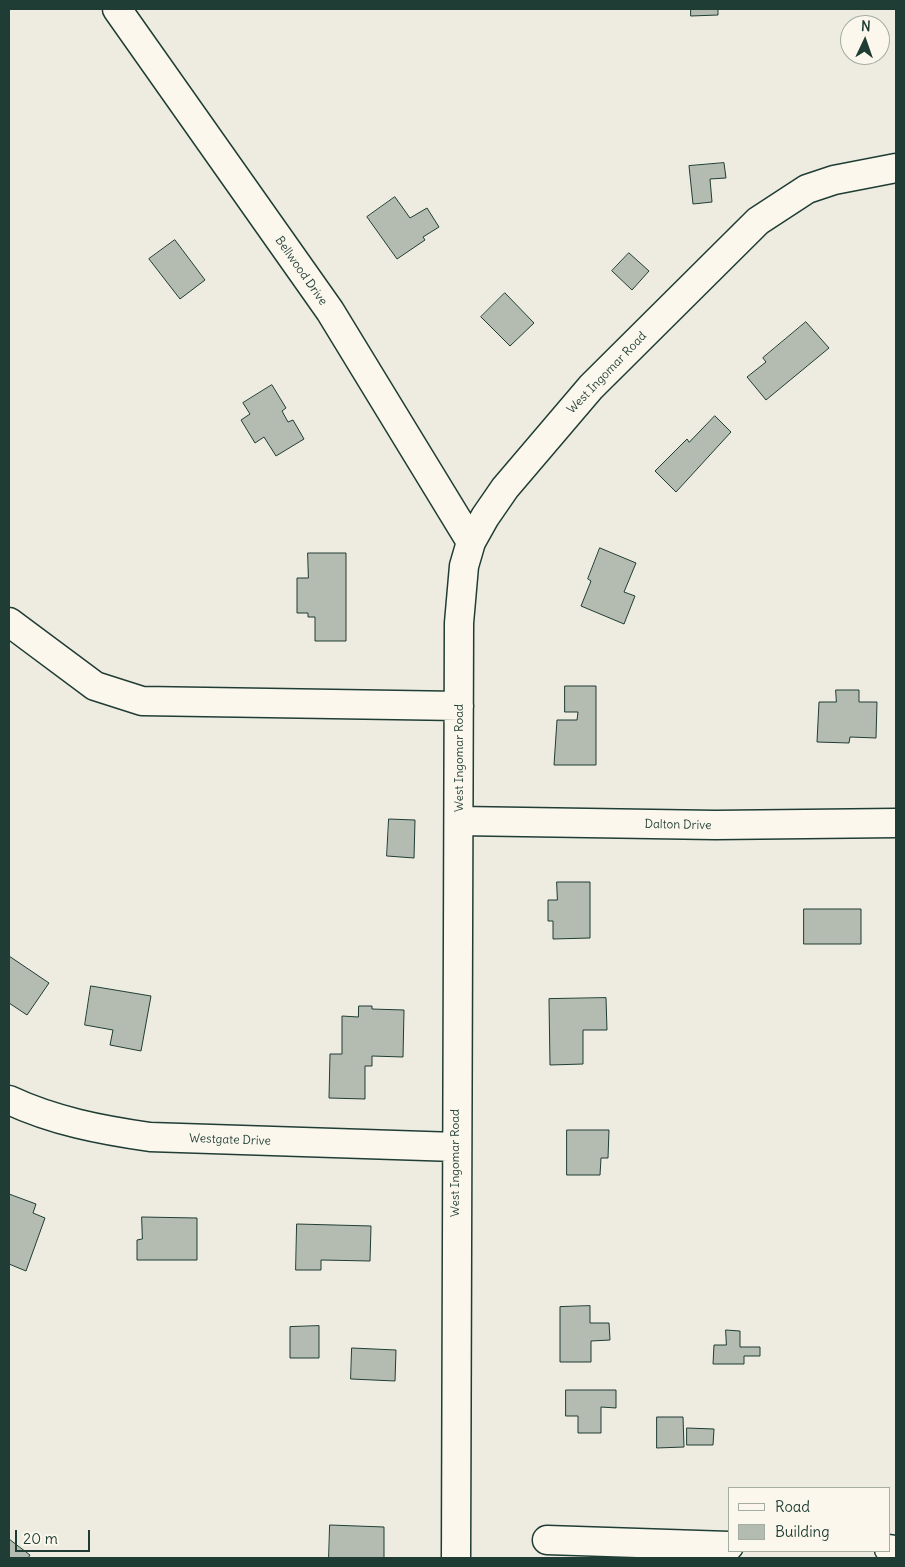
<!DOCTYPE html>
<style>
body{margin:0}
#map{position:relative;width:905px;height:1567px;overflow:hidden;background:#eeece1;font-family:Delius,sans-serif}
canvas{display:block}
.frame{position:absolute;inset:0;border:10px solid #1f3d34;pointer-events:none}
.legend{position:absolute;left:728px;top:1487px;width:162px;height:65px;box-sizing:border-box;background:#fbf7ec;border:1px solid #a3ada2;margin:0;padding:6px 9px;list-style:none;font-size:15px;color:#1f3d34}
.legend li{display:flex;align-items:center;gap:10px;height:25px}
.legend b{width:25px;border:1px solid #a3ada2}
.north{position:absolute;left:840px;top:15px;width:50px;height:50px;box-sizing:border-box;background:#fbf7ec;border:1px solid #a3ada2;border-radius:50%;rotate:3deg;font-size:14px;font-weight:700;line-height:20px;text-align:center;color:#1f3d34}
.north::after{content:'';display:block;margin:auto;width:18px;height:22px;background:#1f3d34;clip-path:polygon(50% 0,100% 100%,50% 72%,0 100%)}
.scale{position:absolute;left:15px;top:1530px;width:75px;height:22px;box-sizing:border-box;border:2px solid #1f3d34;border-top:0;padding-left:6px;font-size:15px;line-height:18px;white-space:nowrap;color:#1f3d34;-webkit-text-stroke:4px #fbf7ec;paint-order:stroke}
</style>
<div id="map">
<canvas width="905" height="1567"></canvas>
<div class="frame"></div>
<ul class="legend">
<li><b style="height:6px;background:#fbf7ec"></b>Road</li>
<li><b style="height:14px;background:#b4bbb0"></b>Building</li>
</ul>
<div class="north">N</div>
<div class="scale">20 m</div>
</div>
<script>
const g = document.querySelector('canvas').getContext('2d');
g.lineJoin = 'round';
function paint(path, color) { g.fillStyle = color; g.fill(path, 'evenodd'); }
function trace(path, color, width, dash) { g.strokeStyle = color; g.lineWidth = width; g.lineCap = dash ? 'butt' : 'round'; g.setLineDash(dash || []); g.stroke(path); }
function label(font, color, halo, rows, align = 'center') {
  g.font = font + ' Delius,sans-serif'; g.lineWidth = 4.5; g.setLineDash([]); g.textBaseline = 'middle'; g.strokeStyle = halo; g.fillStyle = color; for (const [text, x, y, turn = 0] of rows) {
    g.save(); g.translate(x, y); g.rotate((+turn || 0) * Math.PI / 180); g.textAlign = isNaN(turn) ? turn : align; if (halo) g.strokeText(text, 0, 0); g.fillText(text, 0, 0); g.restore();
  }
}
const building = new Path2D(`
 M691,9H718V15L691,16Z
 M724,163L726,178L710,179L712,202L693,204L689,166Z
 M395,197L410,218L427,208L439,227L423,237L425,240L397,259L367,217Z
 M175,240L205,280L180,299L149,259Z
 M629,253L649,271L632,290L612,271Z
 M505,293L534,323L510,346L481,317Z
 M806,322L829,348L766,400L747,377L766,362L763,358Z
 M272,385L286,408L282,411L288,422L293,420L304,439L276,456L264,437L255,443L241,420L250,414L243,403Z
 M715,416L731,432L676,492L655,471L687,439L689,442Z
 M600,548L636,563L624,592L635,596L624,624L581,606L591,581L588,579Z
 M308,553H346V641H315V617H308V613H297V578H308Z
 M565,686H596V765H554L557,720H577L578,712H565Z
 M836,690H859V702H877L876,738L850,737L849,743L817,742L819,702H836Z
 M389,819L415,820L414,858L387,856Z
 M557,882H590V938L553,939V921H548V900H557Z
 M804,909H861V944H804Z
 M9,956L49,983L27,1015L9,1003Z
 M91,986L151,996L141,1051L110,1045L113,1030L85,1025Z
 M606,998L607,1030H583V1064L550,1065L549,999Z
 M359,1006H372V1009L404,1010L403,1057L372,1056V1066H365V1099L329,1098L330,1054H342V1016L358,1017Z
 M567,1130H609L608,1158H601L600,1175H567Z
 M9,1194L36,1204L33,1213L45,1218L26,1271L9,1264Z
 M142,1217L197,1218V1260H137V1240L142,1239Z
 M297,1224L371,1226L370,1261L321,1260V1270H296Z
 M590,1306V1323H609L610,1340L591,1341V1362H560V1307Z
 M319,1326V1358H290V1327Z
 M726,1330L740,1331V1347H760V1356H744V1364H713L714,1345H726Z
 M352,1348L396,1350L395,1381L351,1379Z
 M566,1390H616V1408L601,1407V1433H578V1416H566Z
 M657,1417H683L684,1447L657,1448Z
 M687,1428L714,1429L713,1445H687Z
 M330,1525L384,1527V1558H329Z
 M9,1539L30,1555L28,1558H9Z`);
const minor = new Path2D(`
 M117,9L330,311L471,542
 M9,622L95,686L142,701L459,706
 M460,821L715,825L896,823
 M9,1100C54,1121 101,1130 150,1137L456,1147
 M547,1540L729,1546
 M889,1549L896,1550
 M456,1558L459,623L464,566L471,542L485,517L505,488L591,387L758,221L807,189L834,180L896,168`);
const streetNames = [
 ["Bellwood Drive",301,271,55],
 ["West Ingomar Road",607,373,-46],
 ["West Ingomar Road",460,758,-90],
 ["Dalton Drive",678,825,1],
 ["Westgate Drive",230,1140,2],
 ["West Ingomar Road",456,1163,-90]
];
paint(building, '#b4bbb0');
trace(building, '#1f3d34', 1);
trace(minor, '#1f3d34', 31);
trace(minor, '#fbf7ec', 28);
label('12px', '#1f3d34', '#fbf7ec', streetNames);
</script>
